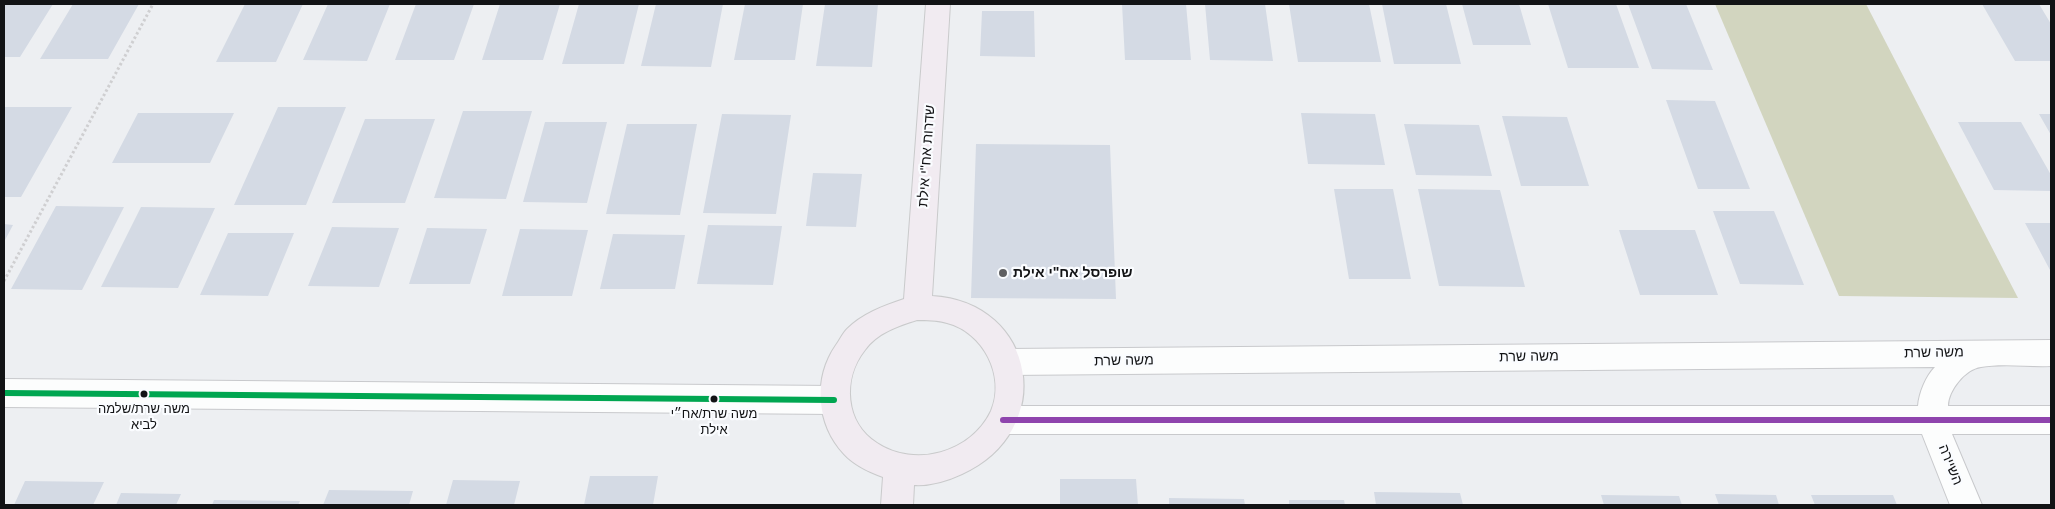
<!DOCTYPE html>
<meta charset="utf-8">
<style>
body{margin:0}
#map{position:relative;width:2055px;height:509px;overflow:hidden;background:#edeff2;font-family:Helvetica,sans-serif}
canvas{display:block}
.frame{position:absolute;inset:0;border:5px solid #121315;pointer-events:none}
</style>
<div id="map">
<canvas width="2055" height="509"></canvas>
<div class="frame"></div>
</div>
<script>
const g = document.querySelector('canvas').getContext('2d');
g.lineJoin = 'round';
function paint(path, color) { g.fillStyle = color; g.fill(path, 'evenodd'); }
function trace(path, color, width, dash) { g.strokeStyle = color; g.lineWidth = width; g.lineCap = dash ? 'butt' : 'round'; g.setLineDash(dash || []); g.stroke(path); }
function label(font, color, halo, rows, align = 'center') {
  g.font = font + ' Helvetica,Heebo,sans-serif'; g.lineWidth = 4.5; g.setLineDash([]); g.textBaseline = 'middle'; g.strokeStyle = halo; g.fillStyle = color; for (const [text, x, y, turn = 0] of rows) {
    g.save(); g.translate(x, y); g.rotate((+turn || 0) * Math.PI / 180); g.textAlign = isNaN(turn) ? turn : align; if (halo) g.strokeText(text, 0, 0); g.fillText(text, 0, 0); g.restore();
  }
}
const green = new Path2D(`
 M1715,4H1866L2018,298L1839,296Z`);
const building = new Path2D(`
 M4,4H53L20,57H4Z
 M73,4H139L108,59H40Z
 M245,4H303L276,62H216Z
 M328,4H390L367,61L303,60Z
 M416,4H474L454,60H395Z
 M500,4H560L543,60H482Z
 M579,4H639L624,64H562Z
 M656,4H723L711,67L641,66Z
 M745,4H803L795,60H734Z
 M825,4H878L872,67L816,66Z
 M1122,4H1186L1191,60H1125Z
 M1205,4H1265L1273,61L1210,60Z
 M1289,4H1369L1381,62H1298Z
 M1382,4H1446L1461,64H1394Z
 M1462,4H1519L1531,45H1473Z
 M1548,4H1616L1639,68H1568Z
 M1628,4H1686L1713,70L1652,69Z
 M1982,4H2039L2051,24V61H2015Z
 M982,11H1034L1035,57L980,56Z
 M1666,100L1715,101L1750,189H1698Z
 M4,107H72L21,197H4Z
 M278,107H346L306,205H234Z
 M463,111H532L506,199L434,198Z
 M138,113H234L210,163H112Z
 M1301,113L1375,114L1385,165L1308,164Z
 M722,114L791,115L776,214L703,213Z
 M2039,114H2051V135Z
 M1502,116L1567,117L1589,186H1521Z
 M365,119H435L405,203H332Z
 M545,122H607L587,203L523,202Z
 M1958,122H2021L2051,175V191L1994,190Z
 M627,124H697L680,215L606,214Z
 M1404,124L1479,125L1492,176L1416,175Z
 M976,144L1110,145L1116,299L971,298Z
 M813,173L862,174L856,227L806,226Z
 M1334,189H1393L1411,279H1349Z
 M1418,189L1500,190L1525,287L1439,286Z
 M56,206L124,207L82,290L11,289Z
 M141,207L215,208L178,288L101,287Z
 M1713,211H1774L1804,285L1740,284Z
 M2025,223H2051V270H2050Z
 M4,224L13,225L4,242Z
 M708,225L782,226L773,285L697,284Z
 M332,227L399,228L379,287L308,286Z
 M427,228L487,229L470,284H409Z
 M520,229L588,230L572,296H502Z
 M1619,230H1695L1718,295H1640Z
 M228,233H294L268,296L200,295Z
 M613,234L685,235L675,289H600Z
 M590,476H658L653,505H584Z
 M1060,479H1136L1138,505H1060Z
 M453,480L520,481L514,505H446Z
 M25,481L104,482L93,505H14Z
 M329,490L413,491L409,505H323Z
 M1374,492L1460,493L1463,505H1376Z
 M121,493L181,494L176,505H116Z
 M1715,494L1776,495L1779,505H1719Z
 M1601,495L1679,496L1682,505H1604Z
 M1811,495H1893L1897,505H1815Z
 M1169,498L1244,499L1245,505H1169Z
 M214,500L300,501L298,505H212Z
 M1289,500H1344L1345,505H1289Z`);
const path = new Path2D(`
 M4,281L153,4`);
const minor = new Path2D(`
 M2051,340V366C2029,367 2002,363 1981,367C1965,369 1948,391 1948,406H2051V434H1952L1982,505H1950L1922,434H1003L992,430L988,420L992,410L1003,406H1918C1919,393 1926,376 1935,367L1008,375L998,371L993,362L998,353L1008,349Z
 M4,379L834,386L844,390L849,400L844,410L834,414L4,407Z`);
const major = new Path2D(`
 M926,4H950L932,296C1037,302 1058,431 962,474C947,481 930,486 914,485L913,505H881L883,477C869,472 854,465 844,454C816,424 813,378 836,345C840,340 842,334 847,329C862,314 883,306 904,299ZM917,320C927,320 938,320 947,323C983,332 1006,376 991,411C971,453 915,468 877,443C845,423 842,379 865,350C877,333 898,326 917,320Z`);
const bus1 = new Path2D(`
 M4,393L834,400`);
const bus2 = new Path2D(`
 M1003,420H2051`);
const markers = [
 [1003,273,5,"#5f6062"],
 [144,394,4.5,"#121315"],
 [714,399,4.5,"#121315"]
];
const busNames = [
 ["משה שרת/שלמה",144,409],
 ["לביא",144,425],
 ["משה שרת/אח״י",714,414],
 ["אילת",714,430]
];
const streetNames = [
 ["שדרות אח\"י אילת",927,156,-86],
 ["משה שרת",1934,353,-1],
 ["משה שרת",1529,357,-1],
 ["משה שרת",1124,361,-1],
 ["השיירה",1950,465,68]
];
const poiNames = [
 ["שופרסל אח\"י אילת",1013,273]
];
paint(green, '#d2d5bf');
paint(building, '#d4dae4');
trace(minor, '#c8c9cc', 2);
trace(major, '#c9cacb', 2);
trace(path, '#cfcfd1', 3, [2.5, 2.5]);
paint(minor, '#fcfdfd');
paint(major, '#f1ebf1');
trace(bus1, '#00a651', 6);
trace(bus2, '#8e44ad', 6);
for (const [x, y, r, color] of markers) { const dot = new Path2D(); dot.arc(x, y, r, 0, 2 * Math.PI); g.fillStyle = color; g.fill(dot); trace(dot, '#fafcff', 2); }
label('13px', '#121315', '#fafcff', busNames);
label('14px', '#121315', '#fafcff', streetNames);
label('bold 14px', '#121315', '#fafcff', poiNames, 'left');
</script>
